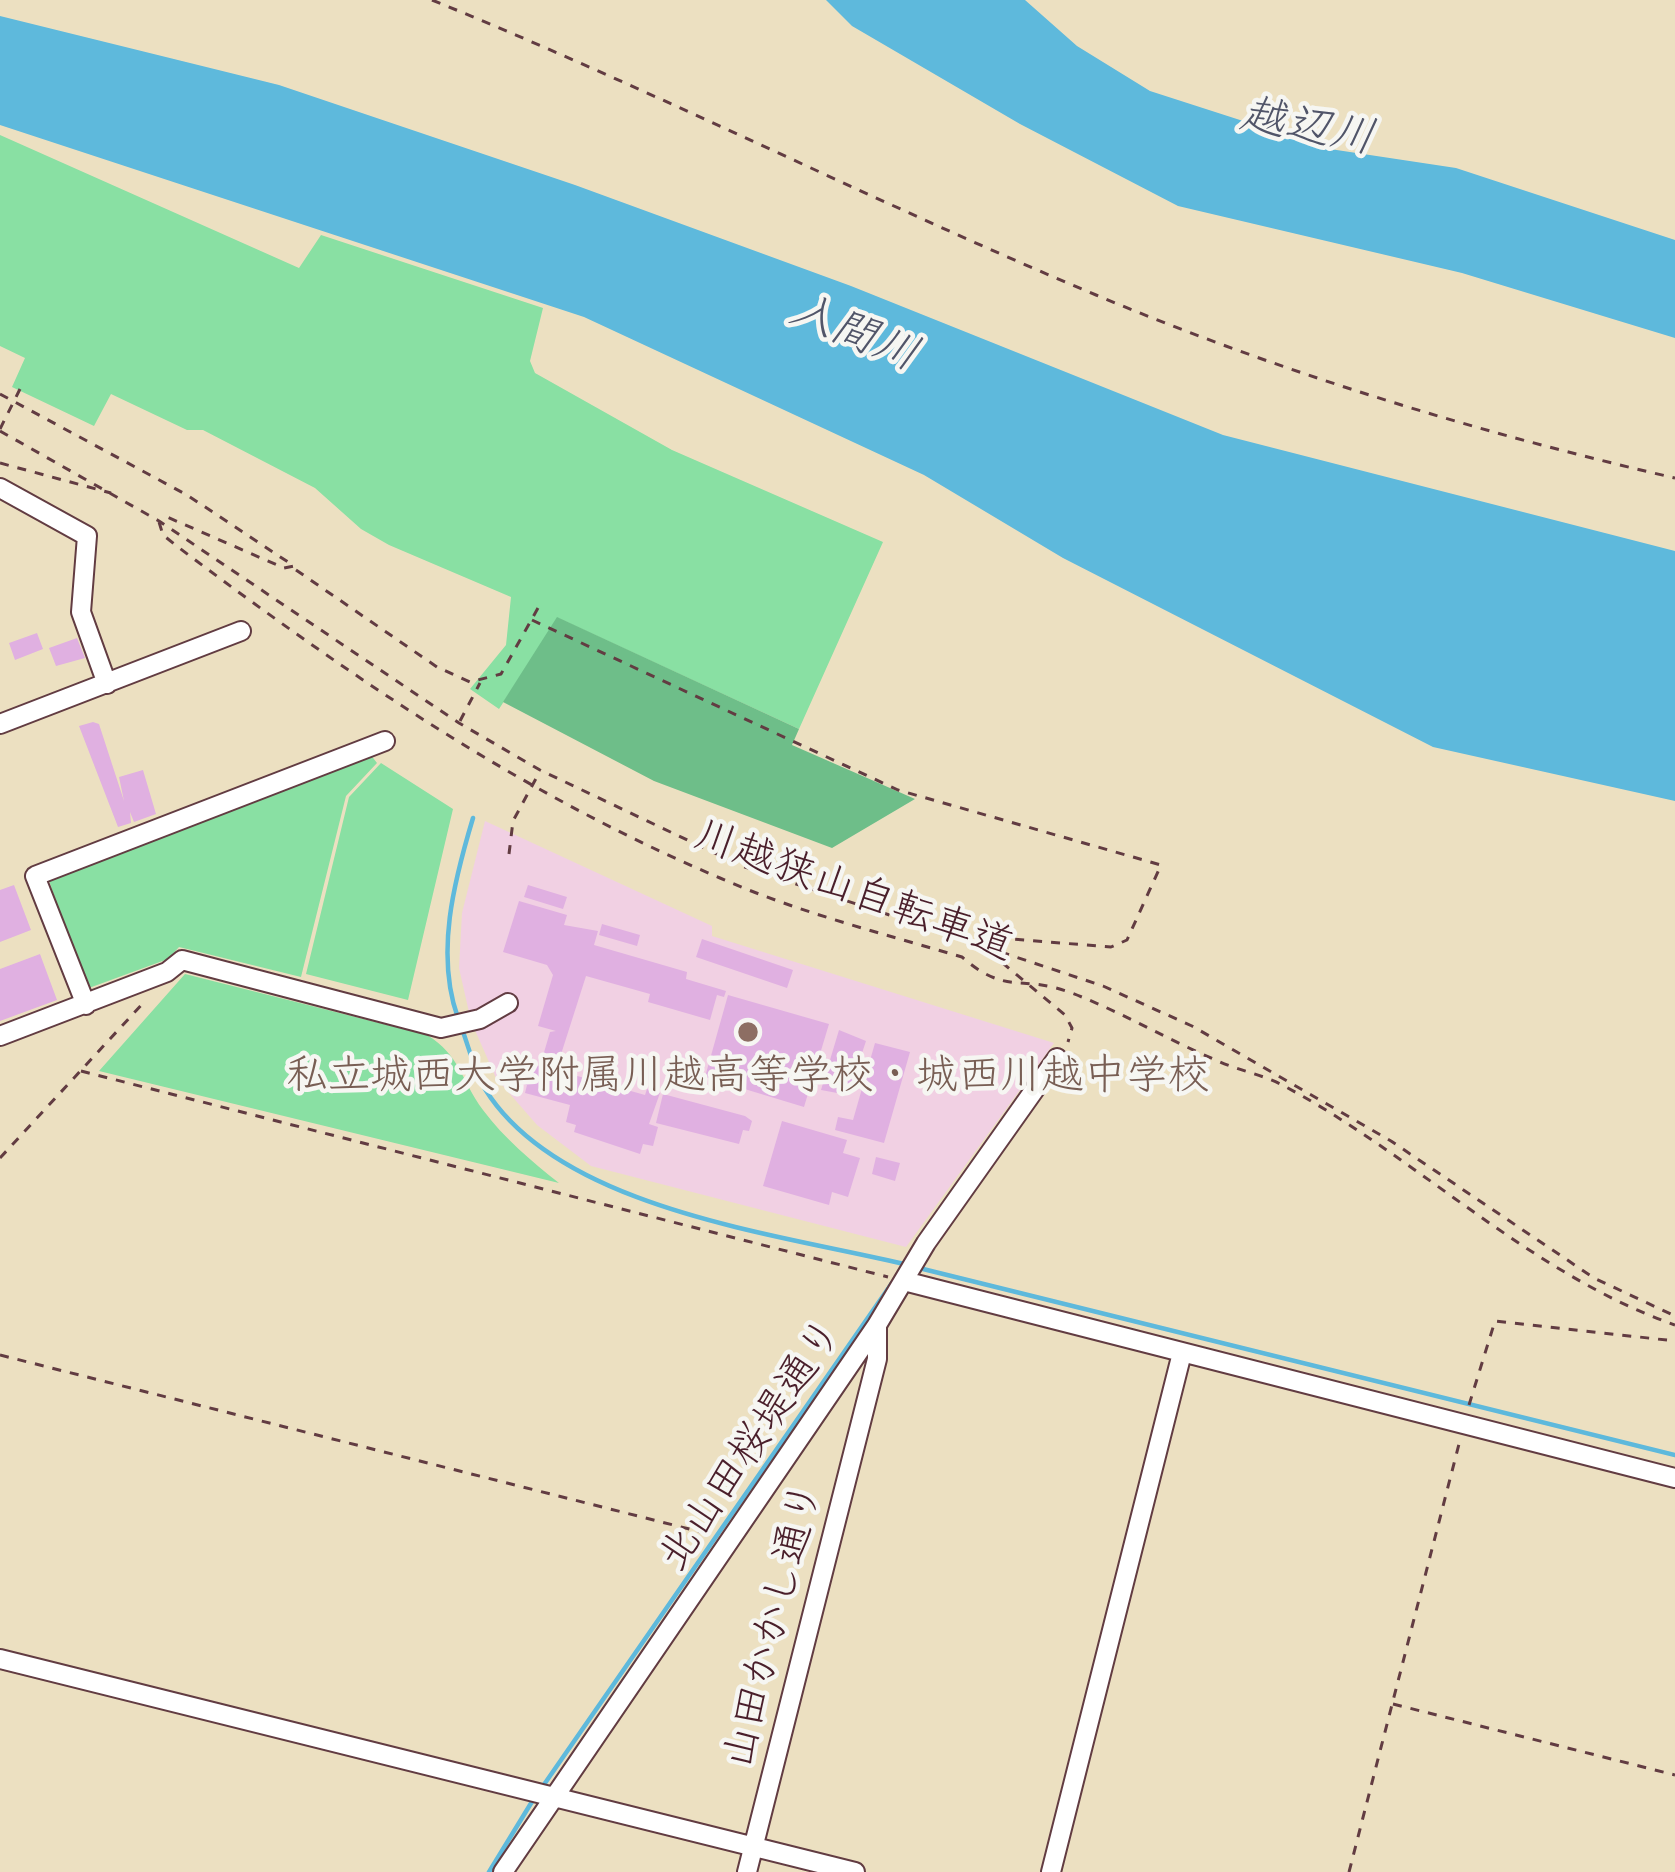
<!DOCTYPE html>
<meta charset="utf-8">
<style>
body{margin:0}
canvas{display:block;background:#ece0c1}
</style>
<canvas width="1675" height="1872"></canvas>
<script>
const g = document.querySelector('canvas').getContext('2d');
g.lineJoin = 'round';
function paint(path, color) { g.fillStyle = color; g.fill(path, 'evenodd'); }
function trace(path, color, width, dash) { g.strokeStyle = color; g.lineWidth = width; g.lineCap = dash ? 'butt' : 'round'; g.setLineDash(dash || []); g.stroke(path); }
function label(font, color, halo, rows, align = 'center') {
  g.font = font + ' "Comic Neue","Klee One",sans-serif'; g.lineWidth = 9; g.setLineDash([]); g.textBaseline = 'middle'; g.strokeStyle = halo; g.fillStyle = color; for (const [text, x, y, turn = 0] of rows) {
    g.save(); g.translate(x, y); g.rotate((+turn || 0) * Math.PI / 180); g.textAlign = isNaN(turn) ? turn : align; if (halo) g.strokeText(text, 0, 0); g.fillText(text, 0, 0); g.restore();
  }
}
const built = new Path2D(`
 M485,821L712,926V936L1054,1043L906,1247L591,1166L537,1125L496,1078L471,1021L459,968L462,913Z`);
const green = new Path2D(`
 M0,135L299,268L321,235L543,308L530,361L535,373L672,450L883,542L799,729L558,618L499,709L470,689L506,645L511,597L389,545L361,529L315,488L203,430H187L111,394L94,426L12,387L25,358L0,346Z
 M370,754L377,763L346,796L301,977L179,947L168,959L89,988L82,983L48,877Z
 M381,763L453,809L408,1000L306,974L349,797Z
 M185,974L427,1035C460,1055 461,1080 483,1110C504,1138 531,1161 559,1183L99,1071Z`);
const forest = new Path2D(`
 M557,617L799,729L792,745L915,799L832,848L654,781L503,702Z`);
const water = new Path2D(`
 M826,0H1025L1077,46L1150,91L1330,149L1456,168L1675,240V338L1462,273L1178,206L1020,124L852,26Z
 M0,16L279,85L575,185L851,286L1223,435L1675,551V801L1433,747L1063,558L924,475L584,317L0,125Z`);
const stream = new Path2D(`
 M458,1018C435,954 454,881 473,818
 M462,1029C469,1048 475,1072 485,1089C560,1210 780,1234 908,1265
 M919,1268L1675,1455
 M543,1786L892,1283
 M489,1872L533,1800`);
const building = new Path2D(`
 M37,633L43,649L15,660L9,643Z
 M77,638L85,658L56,666L49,648Z
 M93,722L99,724L124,801L119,777L143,770L156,814L134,822L130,812L131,823L118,827L79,726Z
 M14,885L31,930L0,942V890Z
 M528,885L567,897L563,909L524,897Z
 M519,901L567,915L564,925L598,931L594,945L687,972L686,979L726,991L724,997L717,995L710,1020L648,1002L650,994L586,976L556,1070L645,1095L647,1089L660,1093L649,1124L658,1127L653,1146L643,1144L640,1154L574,1132L576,1125L566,1122L570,1105L525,1093L527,1085L517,1082L523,1063L540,1066L550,1032L556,1031L538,1026L553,975L547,965L503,952Z
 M602,924L640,935L637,946L599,935Z
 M702,939L793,970L787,988L696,957Z
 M40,954L57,1000L0,1021V969Z
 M728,995L829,1024L804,1107L705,1077Z
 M839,1030L866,1041L848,1095L821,1090Z
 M875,1043L910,1052L884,1143L835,1130L838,1117L853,1120Z
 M663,1094L745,1116L752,1121L749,1131L743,1130L739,1144L656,1123Z
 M782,1121L847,1140L843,1153L860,1158L848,1197L832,1192L829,1205L763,1186Z
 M876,1157L900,1163L895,1181L872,1174Z`);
const path = new Path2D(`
 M432,0C656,91 872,201 1096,295C1282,373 1479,433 1675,478
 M0,394L187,495L294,566L284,568L167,517L161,520
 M0,429L20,389
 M0,431L159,521L459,723L540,770L742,866L1103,986L1192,1026L1391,1141L1594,1278L1675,1316
 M0,463L111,493
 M159,522L163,535L178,547C349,676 522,794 720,878C797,912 881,933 962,957C1007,996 1019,974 1069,992C1120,1011 1168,1040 1218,1061C1240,1071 1265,1075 1286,1087C1418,1158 1532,1275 1675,1325
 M296,570L437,667L470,682L501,674L538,608
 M532,620L898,790L1161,865L1127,940L1111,947L999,938L981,945L1065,1015L1072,1028L1068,1042
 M460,721L480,683
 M509,854L513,821L539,773
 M81,1071L888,1277
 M0,1158L145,1001
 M0,1355L709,1534
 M1469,1405L1495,1321L1675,1341
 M1393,1704L1675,1775
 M1349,1872L1459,1444`);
const minor = new Path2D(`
 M0,488L87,536L81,612L107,684
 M0,724L241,631
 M86,1005L35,876L385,741
 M0,1036L167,972L182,960L441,1028L480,1019L508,1003
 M904,1281L1675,1478
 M0,1659L855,1872
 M503,1872L877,1325L926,1243L1057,1058
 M747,1872L877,1359V1325
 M1051,1872L1182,1353`);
const markers = [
 [748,1032,12,"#8d6e63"]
];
const streetNames = [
 ["川越狭山自転車道",854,891,20],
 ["北山田桜堤通り",751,1445,-56],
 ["山田かかし通り",773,1625,-76]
];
const educationNames = [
 ["私立城西大学附属川越高等学校・城西川越中学校",748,1076]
];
const waterNames = [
 ["越辺川",1308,127,11],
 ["入間川",854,333,22]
];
paint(built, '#f1d0e3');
paint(green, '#89e0a3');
paint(forest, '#6ebe89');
paint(water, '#5eb9dc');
trace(stream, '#5eb9dc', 4.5);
paint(building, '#e0b0e1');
trace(minor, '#623c42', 22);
trace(path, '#623c42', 3, [9, 9]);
trace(minor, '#fff', 18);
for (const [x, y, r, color] of markers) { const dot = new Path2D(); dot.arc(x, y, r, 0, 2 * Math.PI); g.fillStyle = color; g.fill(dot); trace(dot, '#f6f6f2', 4.5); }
label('42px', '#4a1f2b', '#f6f6f2', streetNames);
label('42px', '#785e54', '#f6f6f2', educationNames);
label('italic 45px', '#515569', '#f6f6f2', waterNames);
</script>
